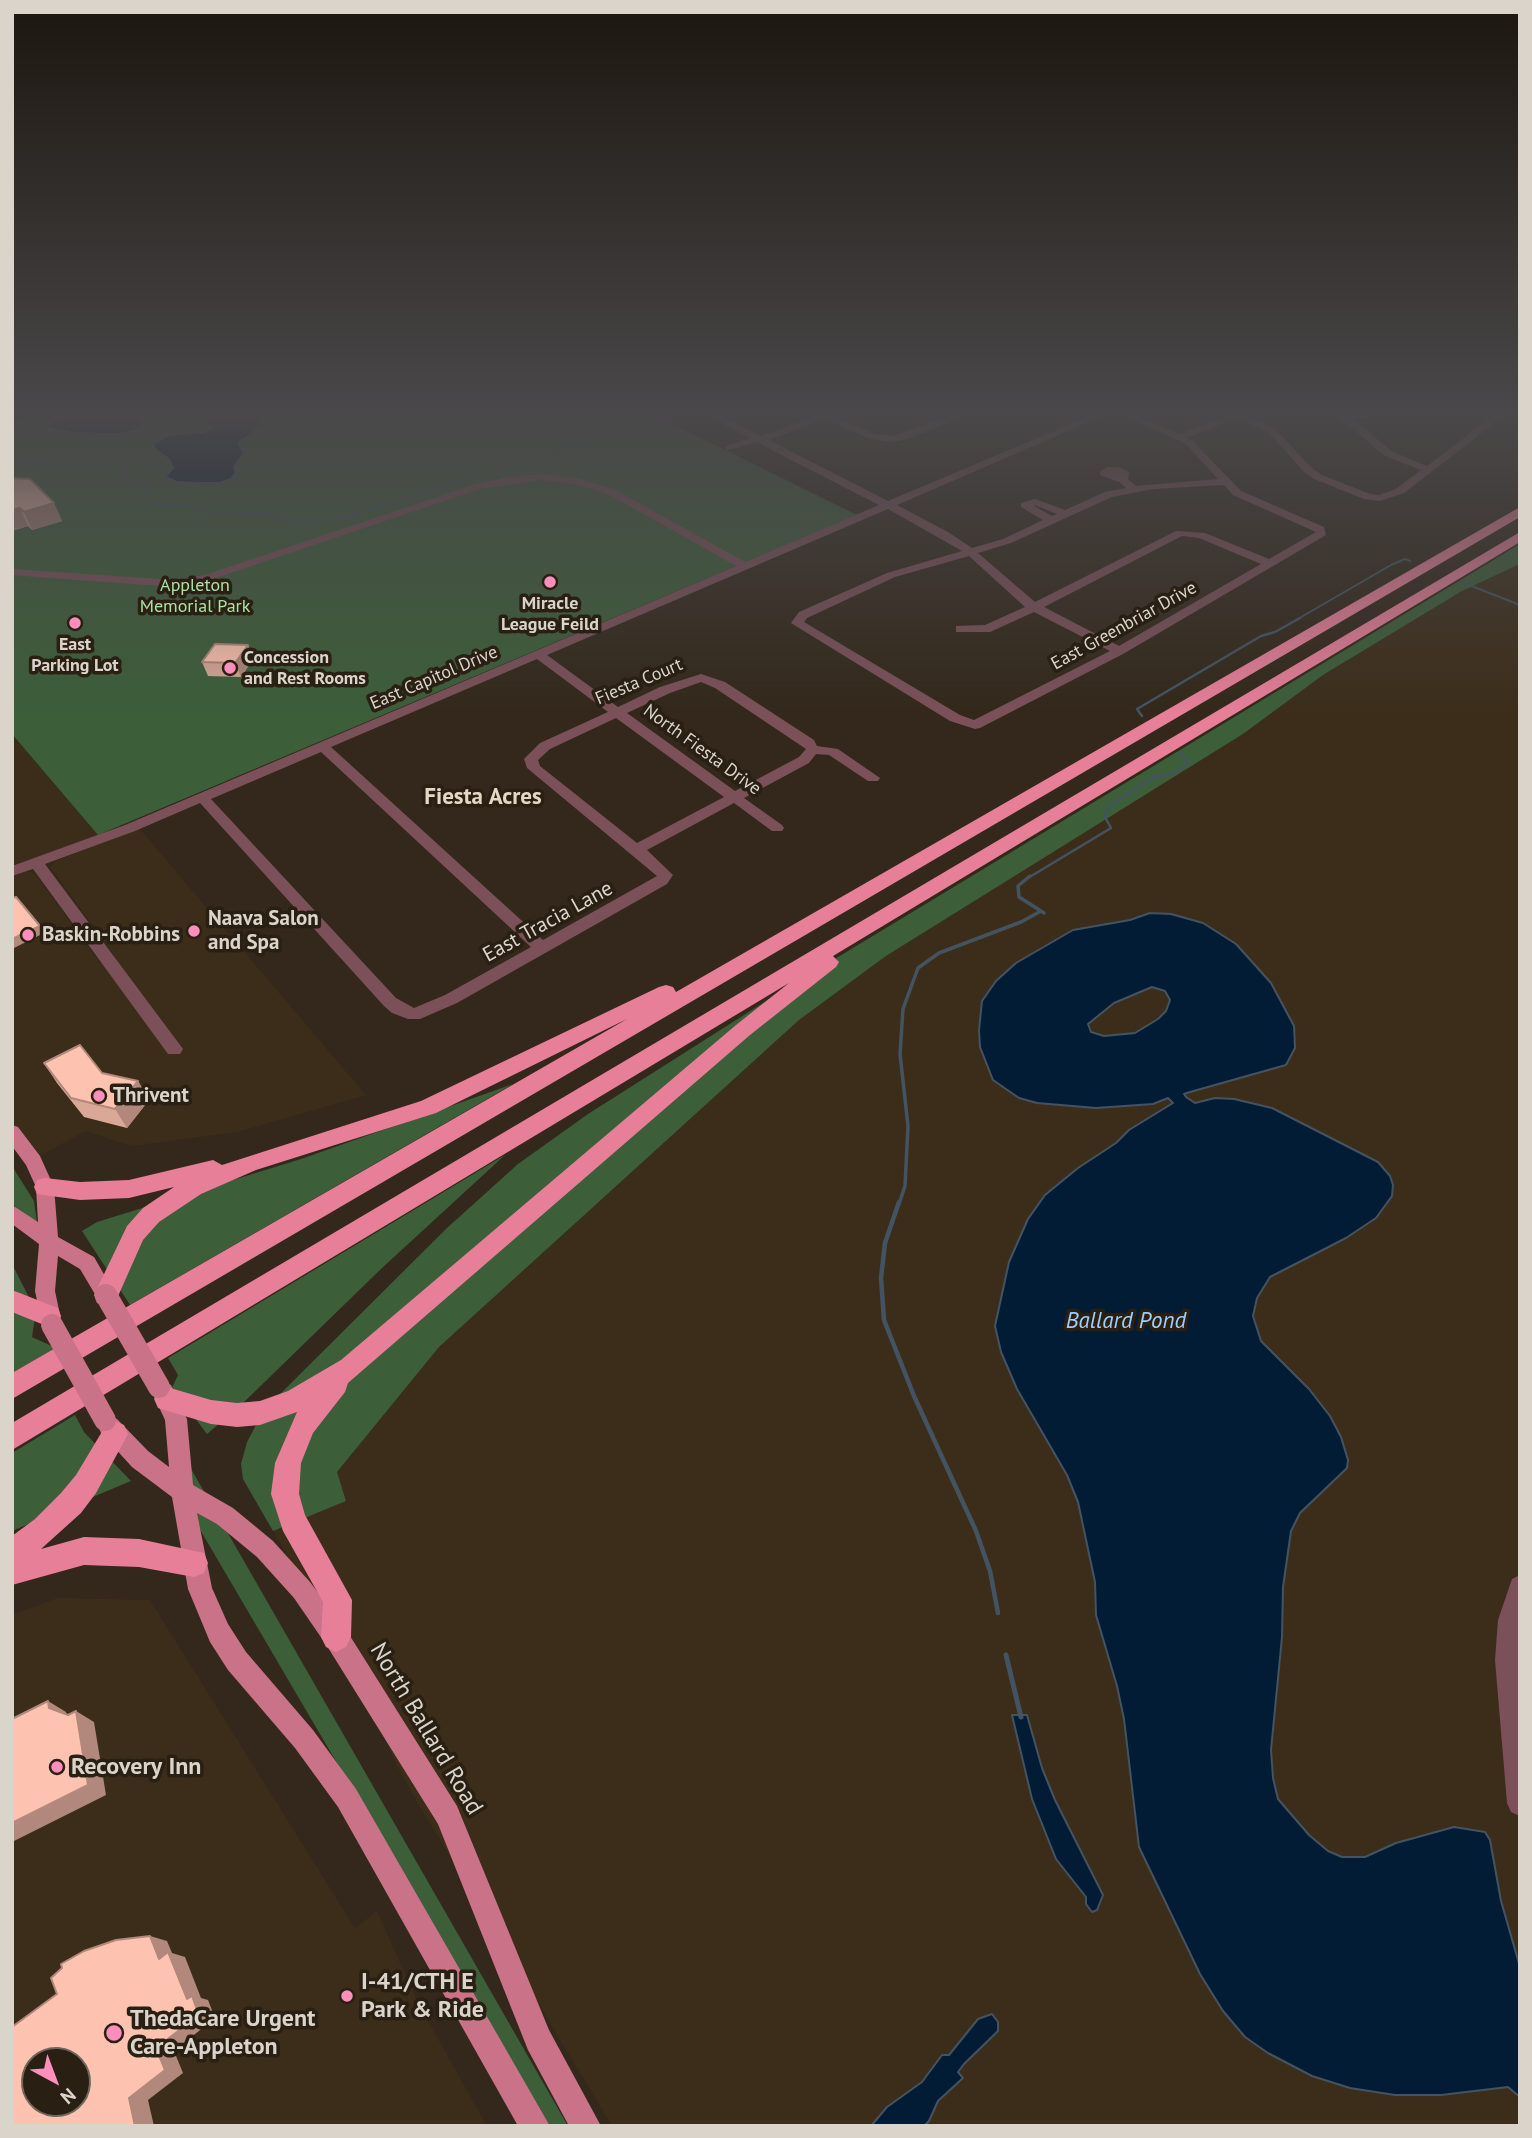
<!DOCTYPE html>
<html>
<head>
<meta charset="utf-8">
<style>
	body { margin:0 }
	#map { position:relative; width:1532px; height:2138px; overflow:hidden; background:#33281b; font-family:"PT Sans",sans-serif }
	canvas { display:block }
	.frame { position:absolute; inset:0; border:14px solid #dbd4cb; pointer-events:none }
	.north { position:absolute; left:21px; top:2047px; width:70px; height:70px; box-sizing:border-box; background:#291f12; border:2px solid #70675c; border-radius:50%; rotate:139deg; font-size:19px; font-weight:700; line-height:28px; text-align:center; color:#dbd4cb }
	.north::after { content:''; display:block; margin:auto; width:24px; height:32px; background:#fe8ebc; clip-path:polygon(50% 0,100% 100%,50% 72%,0 100%) }
</style>
</head>
<body>
<div id="map">
<canvas width="1532" height="2138"></canvas>
<div class="frame"></div>
<div class="north">N</div>
</div>
<script>
const ctx = document.querySelector('canvas').getContext('2d');
ctx.lineJoin = 'round';
function fill(path, color) { ctx.fillStyle = color; ctx.fill(path, 'evenodd'); }
const shape = rows => new Path2D(rows.map(r => 'M' + r).join(''));
function strokePath(path, color, width, dash) { ctx.strokeStyle = color; ctx.lineWidth = width; ctx.lineCap = dash ? 'butt' : 'round'; ctx.setLineDash(dash || []); ctx.stroke(path); }
function label(font, color, halo, rows, align = 'center') {
  ctx.font = font + ' "PT Sans",sans-serif'; ctx.lineWidth = 7; ctx.setLineDash([]); ctx.textBaseline = 'middle'; ctx.strokeStyle = halo; ctx.fillStyle = color; for (const [text, x, y, turn = 0] of rows) {
    ctx.save(); ctx.translate(x, y); ctx.rotate((+turn || 0) * Math.PI / 180); ctx.textAlign = isNaN(turn) ? turn : align; if (halo) ctx.strokeText(text, 0, 0); ctx.fillText(text, 0, 0); ctx.restore();
  }
}
const built = shape([
	[1520,564,1520,2126,612,2126,416,1800,396,1764,359,1680,273,1531,346,1501,337,1472,439,1347,799,1020,886,956,1243,734,1323,675,1462,591],
	[12,734,98,835,12,866],
	[139,828,366,1095,238,1132,131,1146,86,1131,33,1159,12,1133,12,876,27,871,35,874,100,963,115,956,50,867,56,861],
	[57,1598,150,1600,355,1928,377,1911,418,2003,487,2126,12,2126,12,1615],
	[35,2061,77,2061,77,2103,35,2103]
]);
const green = shape([
	[37,415,654,415,857,515,98,835,12,734,12,422],
	[1520,544,1520,564,1462,591,1323,675,1243,734,886,956,799,1020,439,1347,337,1472,346,1501,273,1531,243,1479,241,1464,247,1442,264,1410,447,1228,518,1164,588,1114,777,994],
	[513,1084,130,1305,82,1231,97,1222,301,1159],
	[505,1155,382,1268,241,1405,207,1434,172,1388,178,1375,168,1358],
	[12,1166,34,1201,37,1223,30,1235,12,1201],
	[12,1264,36,1311,32,1337,56,1348,12,1373],
	[75,1415,84,1432,131,1481,12,1531,12,1453],
	[190,1467,568,2126,550,2126,192,1516]
]);
const water = shape([
	[59,415,139,415,146,424,134,431,116,434,71,433,48,428,48,424,59,415],
	[196,415,267,415,255,431,238,443,244,453,234,467,236,473,231,479,220,483,201,483,177,482,165,477,173,468,169,459,156,450,153,444,169,435,203,432,212,428,196,415],
	[1150,913,1171,914,1203,923,1236,944,1271,983,1294,1026,1295,1048,1286,1065,1190,1092,1184,1094,1186,1097,1195,1103,1215,1098,1234,1099,1272,1108,1378,1162,1390,1176,1393,1185,1392,1196,1376,1218,1346,1238,1270,1277,1257,1298,1253,1316,1261,1341,1309,1389,1330,1416,1341,1437,1348,1460,1347,1468,1300,1513,1291,1531,1283,1587,1282,1637,1271,1750,1273,1778,1278,1799,1309,1835,1328,1851,1342,1857,1365,1857,1396,1843,1454,1827,1485,1832,1490,1840,1501,1901,1520,1967,1520,2097,1508,2087,1441,2095,1395,2095,1350,2088,1312,2076,1268,2053,1245,2037,1223,2011,1200,1974,1139,1847,1124,1719,1117,1686,1096,1615,1095,1582,1078,1502,1067,1475,1017,1389,1001,1352,995,1326,1009,1262,1028,1219,1045,1195,1078,1168,1116,1143,1129,1130,1173,1103,1168,1098,1153,1104,1096,1108,1037,1103,1019,1098,993,1080,980,1047,979,1030,982,1001,996,981,1016,963,1073,930,1130,920,1150,913],
	[1152,987,1165,991,1170,1000,1166,1011,1158,1019,1135,1033,1104,1036,1091,1032,1088,1024,1114,1003,1152,987],
	[1027,1715,1042,1768,1055,1800,1103,1895,1097,1910,1092,1912,1086,1904,1086,1897,1056,1859,1032,1799,1012,1715,1027,1715],
	[992,2014,998,2022,998,2031,964,2064,958,2072,963,2078,938,2101,929,2121,924,2126,871,2126,887,2107,922,2082,942,2055,949,2055,978,2019,992,2014]
]);
const streamFar4 = shape([
	[12,463,75,455,114,455,126,462,123,476,144,486,149,501,156,505,188,506,220,514,268,513,291,521,305,522,347,517,399,499,473,479],
	[489,473,595,440,638,415],
	[1464,583,1520,605],
	[1296,620,1391,565,1405,559,1410,561]
]);
const streamFar3 = shape([
	[1142,716,1137,709,1261,636,1275,632,1300,618],
	[1028,878,1111,828,1105,817,1108,807,1154,777,1173,774,1185,766,1189,760,1180,753]
]);
const streamFar2 = shape([
	[1030,876,1018,886,1019,897,1044,913],
	[899,1204,905,1186,908,1126,900,1054,903,1009,918,968,939,953,1021,922,1041,911]
]);
const streamFar1 = shape([
	[899,1202,885,1243,881,1278,884,1320,914,1396,976,1531,990,1571,998,1613]
]);
const stream = shape([
	[1006,1655,1021,1717]
]);
const minor = shape([
	[707,415,719,415,761,436,818,415,831,415,875,434,892,436,953,415,966,415,908,439,892,442,870,439,824,419,769,440,888,501,1092,415,1105,415,897,505,948,532,972,548,1003,539,1043,520,1021,507,1021,503,1035,499,1065,510,1105,492,1126,488,1119,482,1100,475,1100,471,1108,467,1119,467,1129,472,1128,479,1136,486,1218,479,1186,444,1121,415,1134,415,1179,434,1228,415,1246,415,1275,429,1312,468,1322,475,1370,494,1379,495,1396,489,1421,470,1385,456,1337,415,1380,415,1354,420,1393,452,1427,466,1494,415,1505,415,1404,493,1380,501,1364,499,1314,479,1304,472,1269,433,1237,418,1187,438,1192,440,1241,491,1324,527,1326,535,1123,654,980,728,975,729,950,721,791,623,799,612,887,573,962,551,888,509,547,655,618,707,660,687,701,674,725,682,814,740,817,746,838,749,880,778,878,781,868,781,829,755,816,754,809,763,744,798,782,825,784,828,782,831,772,831,734,803,647,850,673,875,667,884,457,1003,420,1019,408,1019,392,1013,384,1006,200,803,135,831,45,864,183,1049,180,1054,168,1054,33,869,12,876,12,866,125,825,736,566,608,494,575,484,542,480,480,489,207,581,174,586,145,585,12,575,12,569,174,580,205,575,473,485,509,477,542,474,576,478,616,490,745,562,879,505,756,442,725,451,725,447,749,438,707,415],
	[1224,485,1233,495,1316,532,1269,559,1205,533,1176,531,1035,602,978,553,1011,543,1112,497,1153,489,1224,485],
	[1034,506,1035,505,1057,514,1052,516,1034,506],
	[1182,536,1199,538,1261,564,1119,646,1044,607,1182,536],
	[969,556,1025,607,985,625,956,626,956,632,990,632,1034,612,1110,651,974,720,960,715,804,622,807,618,895,577,969,556],
	[537,659,608,712,540,743,524,759,527,768,657,876,543,940,331,747,537,659],
	[701,682,715,688,806,749,799,757,735,791,627,713,670,693,701,682],
	[616,718,724,797,637,843,540,766,538,760,550,749,616,718],
	[321,752,531,947,445,995,414,1008,396,998,211,799,321,752],
	[1520,1575,1519,1660,1520,1816,1511,1812,1507,1803,1495,1660,1498,1620,1512,1579,1520,1575]
]);
const major = shape([
	[12,1125,18,1127,40,1156,54,1187,58,1237,94,1257,116,1295,113,1301,106,1304,99,1301,80,1269,58,1256,55,1291,62,1324,59,1330,52,1333,45,1330,42,1324,35,1291,39,1244,12,1224,12,1205,38,1222,36,1187,26,1165,12,1146,12,1125],
	[163,1382,171,1385,187,1419,193,1485,233,1508,273,1541,310,1582,345,1628,457,1806,549,2030,601,2126,569,2126,528,2050,438,1824,327,1646,294,1598,257,1557,217,1524,197,1513,212,1588,228,1624,246,1652,313,1730,356,1789,550,2126,518,2126,338,1807,295,1748,228,1670,210,1642,188,1589,172,1497,132,1467,101,1433,98,1426,101,1419,109,1416,117,1419,148,1451,169,1467,165,1420,152,1392,155,1385,163,1382]
]);
const highway = shape([
	[1520,507,1520,517,12,1399,12,1373,627,1019,436,1113,256,1170,201,1194,159,1222,143,1240,115,1303,106,1306,97,1303,94,1295,127,1226,143,1208,174,1187,129,1198,80,1200,37,1194,34,1187,37,1180,45,1178,80,1182,129,1180,213,1160,222,1165,421,1101,659,987,666,985,673,987,676,992,1520,507],
	[1520,532,1520,542,833,956,839,962,836,967,750,1035,348,1383,345,1392,313,1433,301,1463,299,1494,305,1515,352,1600,351,1637,346,1647,336,1652,326,1647,321,1637,323,1602,283,1531,271,1494,275,1463,297,1412,260,1425,237,1427,211,1424,158,1408,154,1399,158,1390,167,1387,211,1400,237,1403,260,1401,288,1391,341,1360,736,1025,789,983,12,1450,12,1423,1520,532],
	[12,1290,58,1308,61,1316,58,1324,49,1327,12,1312,12,1290],
	[115,1421,124,1425,128,1434,96,1493,81,1513,41,1549,84,1537,139,1539,204,1553,208,1563,204,1573,194,1577,139,1567,84,1565,12,1585,12,1536,35,1519,61,1493,76,1475,106,1425,115,1421]
]);
const majorBridge = shape([
	[106,1295,159,1387],
	[52,1325,105,1420]
]);
const wall = shape([
	[12,478,54,503,62,521,32,530,28,526,12,531],
	[248,645,253,659,241,677,208,676,202,662],
	[44,1063,102,1073,138,1081,149,1100,127,1128,84,1117,57,1083]
]);
const shadedWall = shape([
	[54,503,62,521,32,530,24,512],
	[20,508,28,526,12,531,12,510],
	[248,645,253,659,241,677,235,663],
	[40,926,44,933,12,949,12,939],
	[138,1081,149,1100,127,1128,115,1109],
	[48,1701,66,1712,67,1719,49,1708],
	[76,1711,94,1722,106,1795,12,1842,12,1823],
	[150,1936,167,1941,172,1953,185,1957,201,1998,208,2000,215,2018,174,2051,183,2073,148,2100,154,2126,135,2126,129,2098,156,2048,187,1999,159,1959]
]);
const building = shape([
	[12,478,30,479,54,503,24,512,20,508,12,510,12,478],
	[215,644,248,645,235,663,202,662,215,644],
	[16,897,40,926,12,939,12,898,16,897],
	[80,1045,102,1073,138,1081,115,1109,71,1098,44,1063,80,1045],
	[48,1701,49,1708,68,1715,76,1711,88,1785,12,1823,12,1719,48,1701],
	[150,1936,159,1959,168,1952,187,1999,192,1996,199,2015,156,2048,165,2070,129,2098,135,2126,12,2126,12,2027,57,1994,51,1978,62,1968,61,1964,84,1951,116,1940,150,1936],
	[35,2061,77,2061,77,2103,35,2103,35,2061]
]);
const markers = [
	[550,582,7,"#fe8ebc"],
	[75,623,7,"#fe8ebc"],
	[230,668,7,"#fe8ebc"],
	[194,931,7,"#fe8ebc"],
	[28,935,7,"#fe8ebc"],
	[99,1096,7,"#fe8ebc"],
	[57,1767,7,"#fe8ebc"],
	[347,1996,7,"#fe8ebc"],
	[114,2033,9,"#fe8ebc"]
];
const farParknames = [
	["Appleton",195,586],
	["Memorial Park",195,607]
];
const farPoinames = [
	["Miracle",550,604],
	["League Feild",550,625],
	["East",75,645],
	["Parking Lot",75,666],
	["Concession",244,658,"left"],
	["and Rest Rooms",244,679,"left"]
];
const farStreetnames = [
	["East Greenbriar Drive",1124,626,-29],
	["East Capitol Drive",434,678,-23],
	["Fiesta Court",639,682,-23],
	["North Fiesta Drive",702,750,36]
];
const poiNames = [
	["Naava Salon",208,919],
	["and Spa",208,943],
	["Baskin-Robbins",42,935],
	["Thrivent",113,1096]
];
const streetNames = [
	["East Tracia Lane",548,922,-29]
];
const neighbourhoodNames = [
	["Fiesta Acres",483,797]
];
const waterNames = [
	["Ballard Pond",1126,1321]
];
const nearStreetnames = [
	["North Ballard Road",426,1729,59]
];
const nearPoinames = [
	["Recovery Inn",71,1767],
	["I-41/CTH E",361,1982],
	["Park & Ride",361,2010],
	["ThedaCare Urgent",130,2019],
	["Care-Appleton",130,2047]
];
fill(built, '#3c2d1a');
fill(green, '#3c5e39');
fill(water, '#031c35');
strokePath(water, '#445362', 2);
strokePath(streamFar4, '#445362', 2);
strokePath(streamFar3, '#445362', 2.5);
strokePath(streamFar2, '#445362', 3.5);
strokePath(streamFar1, '#445362', 4.5);
strokePath(stream, '#445362', 5);
fill(minor, '#7b5059');
fill(major, '#ca7287');
fill(highway, '#e87f99');
strokePath(majorBridge, '#ca7287', 22);
fill(wall, '#daa897');
fill(shadedWall, '#b1887b');
fill(building, '#fdc3b0');
strokePath(building, '#b1887b', 2);
const sky = ctx.createLinearGradient(0, 0, 0, 714);
sky.addColorStop(0, '#1c160f');
sky.addColorStop(0.58, '#4a484a');
sky.addColorStop(1, '#4a484a00');
ctx.fillStyle = sky;
ctx.fillRect(0, 0, 1532, 714);
for (const [x, y, r, color] of markers) { const dot = new Path2D(); dot.arc(x, y, r, 0, 2 * Math.PI); ctx.fillStyle = color; ctx.fill(dot); strokePath(dot, '#291f12', 2.5); }
label('18px', '#aae2a4', '#291f12', farParknames);
label('bold 18px', '#dbd4cb', '#291f12', farPoinames);
label('18px', '#dbd4cb', '#291f12', farStreetnames);
label('bold 21px', '#dbd4cb', '#291f12', poiNames, 'left');
label('21px', '#dbd4cb', '#291f12', streetNames);
label('bold 23px', '#e5d7c5', '#291f12', neighbourhoodNames);
label('italic 23px', '#a0cdfc', '#291f12', waterNames);
label('24px', '#dbd4cb', '#291f12', nearStreetnames);
label('bold 24px', '#dbd4cb', '#291f12', nearPoinames, 'left');
</script>
</body>
</html>
